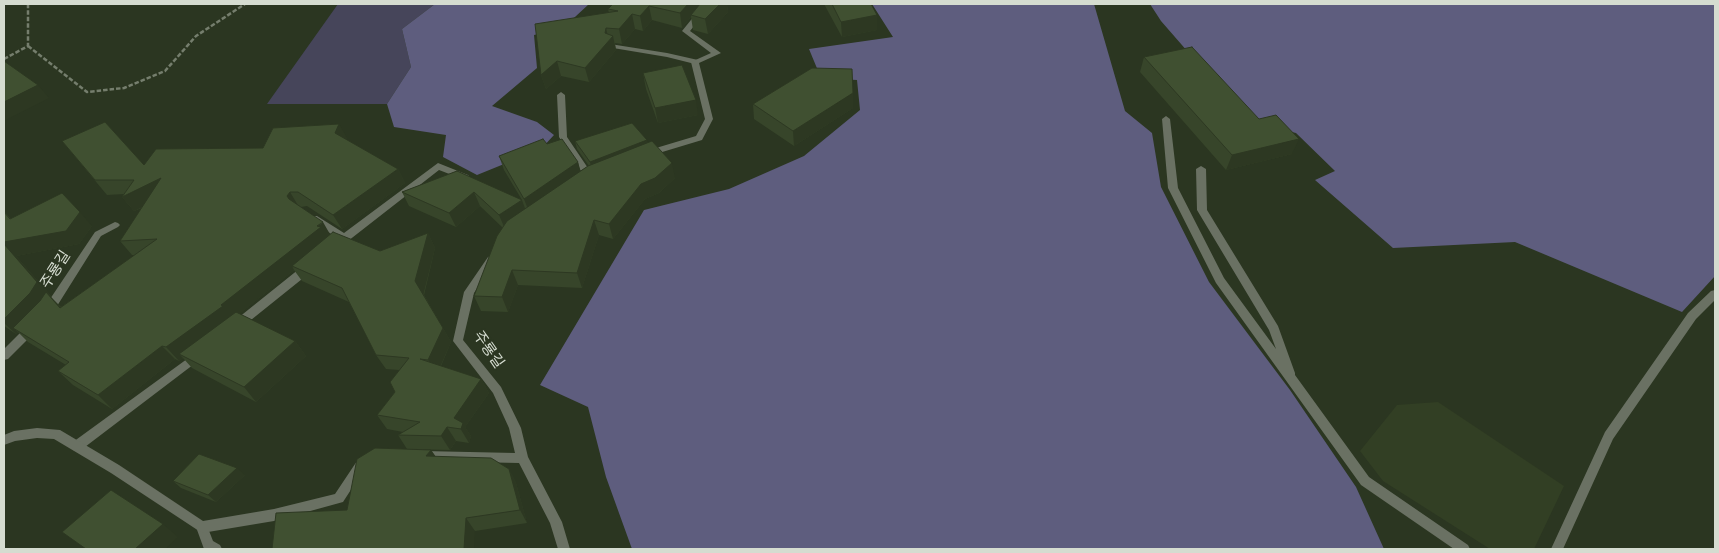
<!DOCTYPE html>
<html>
<head>
<meta charset="utf-8">
<style>
	body { margin:0 }
	#map { position:relative; width:1719px; height:553px; overflow:hidden; background:#2b3621; font-family:"Varela Round",sans-serif }
	canvas { display:block }
	.frame { position:absolute; inset:0; border:5px solid #d5dcd0; pointer-events:none }
</style>
</head>
<body>
<div id="map">
<canvas width="1719" height="553"></canvas>
<div class="frame"></div>
</div>
<script>
const ctx = document.querySelector('canvas').getContext('2d');
ctx.lineJoin = 'round';
function fill(path, color) { ctx.fillStyle = color; ctx.fill(path, 'evenodd'); }
const shape = rows => new Path2D(rows.map(r => 'M' + r).join(''));
function strokePath(path, color, width, dash) { ctx.strokeStyle = color; ctx.lineWidth = width; ctx.lineCap = dash ? 'butt' : 'round'; ctx.setLineDash(dash || []); ctx.stroke(path); }
function label(font, color, halo, rows, align = 'center') {
  ctx.font = font + ' "Varela Round","Noto Sans KR",sans-serif'; ctx.lineWidth = 4; ctx.setLineDash([]); ctx.textBaseline = 'middle'; ctx.strokeStyle = halo; ctx.fillStyle = color; for (const [text, x, y, turn = 0] of rows) {
    ctx.save(); ctx.translate(x, y); ctx.rotate((+turn || 0) * Math.PI / 180); ctx.textAlign = isNaN(turn) ? turn : align; if (halo) ctx.strokeText(text, 0, 0); ctx.fillText(text, 0, 0); ctx.restore();
  }
}
const built = shape([
	[1438,402,1564,486,1534,549,1490,549,1383,481,1360,451,1397,405]
]);
const green = shape([
	[338,4,435,4,402,29,411,67,387,104,267,104]
]);
const forest = shape([
	[435,4,589,4,562,29,534,35,537,68,492,106,537,122,554,135,541,149,477,175,443,157,446,135,394,127,387,104,411,67,402,29],
	[872,4,1094,4,1125,111,1152,133,1161,187,1209,282,1290,390,1356,487,1384,549,632,549,606,477,588,407,540,385,644,210,729,189,804,156,860,110,857,80,821,78,809,49,893,37],
	[1150,4,1715,4,1715,276,1682,312,1515,242,1393,248,1315,180,1335,171,1296,133,1249,122,1161,21]
]);
const path = shape([
	[28,46,87,92,124,88,165,71,196,36,245,4],
	[4,59,28,46,28,4]
]);
const service = shape([
	[610,44,667,53,698,60,699,62,695,64,667,57,613,48,609,46,610,44],
	[561,92,565,95,567,137,594,177,592,179,586,179,559,137,557,95,561,92],
	[1166,116,1170,119,1178,188,1224,278,1276,349,1269,330,1197,210,1196,169,1201,166,1206,169,1207,210,1278,326,1295,373,1295,375,1369,477,1468,545,1470,549,1454,549,1361,485,1216,283,1168,188,1162,119,1166,116],
	[438,163,468,175,470,177,465,180,439,170,339,248,336,249,331,245,338,239,309,218,311,216,317,216,344,233,438,163],
	[115,222,118,223,120,225,118,227,101,236,52,314,44,314,43,311,44,308,95,232,115,222],
	[308,264,312,265,313,268,312,271,241,328,233,328,232,325,233,322,304,265,308,264],
	[31,325,35,326,36,329,35,332,8,359,4,360,4,349,27,326,31,325],
	[198,351,202,352,203,355,202,358,81,450,77,451,73,450,71,446,73,442,198,351],
	[202,521,206,523,213,541,220,545,222,549,204,549,196,527,198,523,202,521]
]);
const minor = shape([
	[704,4,712,4,690,31,721,53,699,63,713,119,702,140,649,156,646,155,645,153,646,151,696,136,705,119,691,62,711,53,682,31,704,4],
	[491,256,496,260,474,293,463,340,501,387,521,428,528,457,562,522,570,549,558,549,550,523,519,463,423,461,419,460,417,456,419,452,423,451,515,453,509,428,493,393,453,341,464,292,488,257,491,256],
	[1715,290,1715,300,1696,319,1613,439,1563,549,1551,549,1605,432,1688,313,1711,291,1715,290],
	[37,428,60,430,119,465,203,521,274,509,335,494,357,461,361,460,365,461,367,465,343,502,274,521,202,533,111,473,54,439,37,438,15,441,4,445,4,435,14,431,37,428]
]);
const wall = shape([
	[613,4,727,4,728,12,708,34,693,30,691,17,682,28,652,20,643,31,635,29,622,44,615,43,616,50,589,82,561,76,546,89,541,75,609,13,608,9],
	[824,4,871,4,877,15,877,30,842,37],
	[1144,57,1292,154,1226,170,1140,72],
	[643,73,698,115,658,123,646,89],
	[753,104,853,108,794,146,754,119],
	[347,138,346,140,398,169,405,183,342,229,307,206,301,207,330,234,380,251,428,233,435,248,424,295,451,342,441,366,481,379,489,393,465,427,471,436,469,443,456,441,450,450,407,449,398,435,403,432,387,429,377,415,395,392,399,370,386,369,376,355,349,302,302,281,294,270,239,314,295,341,306,356,256,402,192,368,183,358,179,361,175,359,112,409,73,385,58,371,66,365,28,342,18,332,16,334,4,326,4,211,10,218,92,226,79,244,16,256,51,296,50,296,61,307,135,255,132,255,120,241,142,208,134,211,122,197,124,194,107,195,62,141,144,165,263,148],
	[575,141,648,143,675,178,659,193,645,199,613,239,599,235,582,288,518,285,508,312,481,311,474,296,503,228,480,206,456,227,409,206,402,192,457,171,522,200,504,170,499,156,547,144,578,162,580,171,589,166,577,149],
	[431,450,436,457,509,469,516,483,527,523,475,531,347,510],
	[245,475,216,502,181,488,173,481]
]);
const shadedWall = shape([
	[688,4,700,4,691,15,691,17,682,28,680,13],
	[720,4,727,4,728,12,708,34,705,19],
	[649,6,652,20,643,31,640,16],
	[632,14,635,29,622,44,619,29],
	[877,15,877,30,842,37,841,22],
	[606,28,609,41,613,36,616,50,589,82,585,68,605,33],
	[557,61,561,76,546,89,541,75],
	[38,85,49,98,4,121,4,102],
	[853,93,853,108,794,146,793,131],
	[696,100,698,115,658,123,655,108],
	[339,124,347,138,343,148,335,133],
	[1299,139,1292,154,1226,170,1232,155],
	[647,140,649,148,592,171,590,162],
	[578,162,582,176,529,212,524,199],
	[672,163,675,178,659,193,645,199,613,239,609,224,641,184],
	[398,169,405,183,342,229,333,215],
	[161,178,172,193,134,211,122,197],
	[290,192,299,207,296,210,287,196],
	[474,192,480,206,456,227,449,213],
	[522,200,527,214,505,229,499,215],
	[80,212,92,226,79,244,16,256,51,296,50,296,74,322,13,328,18,332,16,334,4,323,4,242],
	[594,220,599,235,582,288,577,273],
	[323,222,331,236,292,266,294,270,233,319,179,354,183,358,179,361,166,347,221,305],
	[428,233,435,248,423,296,415,281],
	[512,270,518,285,508,312,502,297],
	[443,328,451,342,437,374,428,360],
	[295,341,306,356,256,402,244,387],
	[162,346,175,359,112,409,98,395],
	[481,379,489,393,465,427,471,436,469,443,454,418],
	[447,427,456,441,450,450,441,436],
	[431,450,440,463,426,456],
	[237,468,245,475,216,502,208,495],
	[509,469,516,483,527,523,520,510],
	[466,518,475,531,474,549,464,549],
	[163,524,178,537,165,549,135,549]
]);
const building = shape([
	[613,4,688,4,680,13,649,6,640,16,632,14,619,29,606,28,605,33,613,36,585,68,557,61,541,75,535,24,618,11,608,9,613,4],
	[700,4,720,4,705,19,691,15,700,4],
	[832,4,871,4,877,15,841,22,832,4],
	[1192,47,1259,119,1276,115,1299,139,1232,155,1144,57,1192,47],
	[4,61,38,85,4,102,4,61],
	[682,65,696,100,655,108,643,73,682,65],
	[812,68,852,69,853,93,793,131,753,104,812,68],
	[105,122,144,165,156,149,263,148,273,128,339,124,335,133,398,169,333,215,298,192,290,192,287,196,289,199,323,222,317,226,321,227,221,305,223,306,166,347,162,346,98,395,58,371,69,362,13,328,40,301,46,292,60,308,157,239,120,241,161,178,122,197,134,180,95,180,62,141,105,122],
	[632,123,647,140,590,162,575,141,632,123],
	[543,139,547,144,562,139,578,162,524,199,499,156,543,139],
	[652,141,672,163,655,178,641,184,609,224,594,220,577,273,512,270,502,297,474,296,497,236,507,221,588,166,652,141],
	[457,171,522,200,499,215,474,192,449,213,402,192,457,171],
	[62,193,80,212,66,231,4,242,4,212,10,219,62,193],
	[333,232,380,251,428,233,415,281,443,328,428,360,420,359,481,379,454,418,463,423,461,429,447,427,441,436,398,435,420,422,377,415,395,392,390,382,409,358,376,355,342,288,292,266,333,232],
	[4,244,37,282,30,293,4,319,4,244],
	[236,312,295,341,244,387,179,354,236,312],
	[375,448,431,450,426,456,491,458,509,469,520,510,466,518,464,549,272,549,276,513,347,510,357,459,375,448],
	[199,454,237,468,208,495,173,481,199,454],
	[111,490,163,524,135,549,86,549,62,532,111,490]
]);
const streetNames = [
	["주룡길",56,270,-57],
	["주룡길",488,350,55]
];
fill(built, '#323f24');
fill(green, '#46455a');
fill(forest, '#5e5d7e');
strokePath(path, '#757e6d', 2.5, [4.5, 2]);
fill(service, '#6a7163');
fill(minor, '#6a7163');
fill(wall, '#37452a');
fill(shadedWall, '#2d3822');
fill(building, '#405031');
strokePath(building, '#2d3822', 1);
label('15px', '#d5dcd0', '#2b3621', streetNames);
</script>
</body>
</html>
